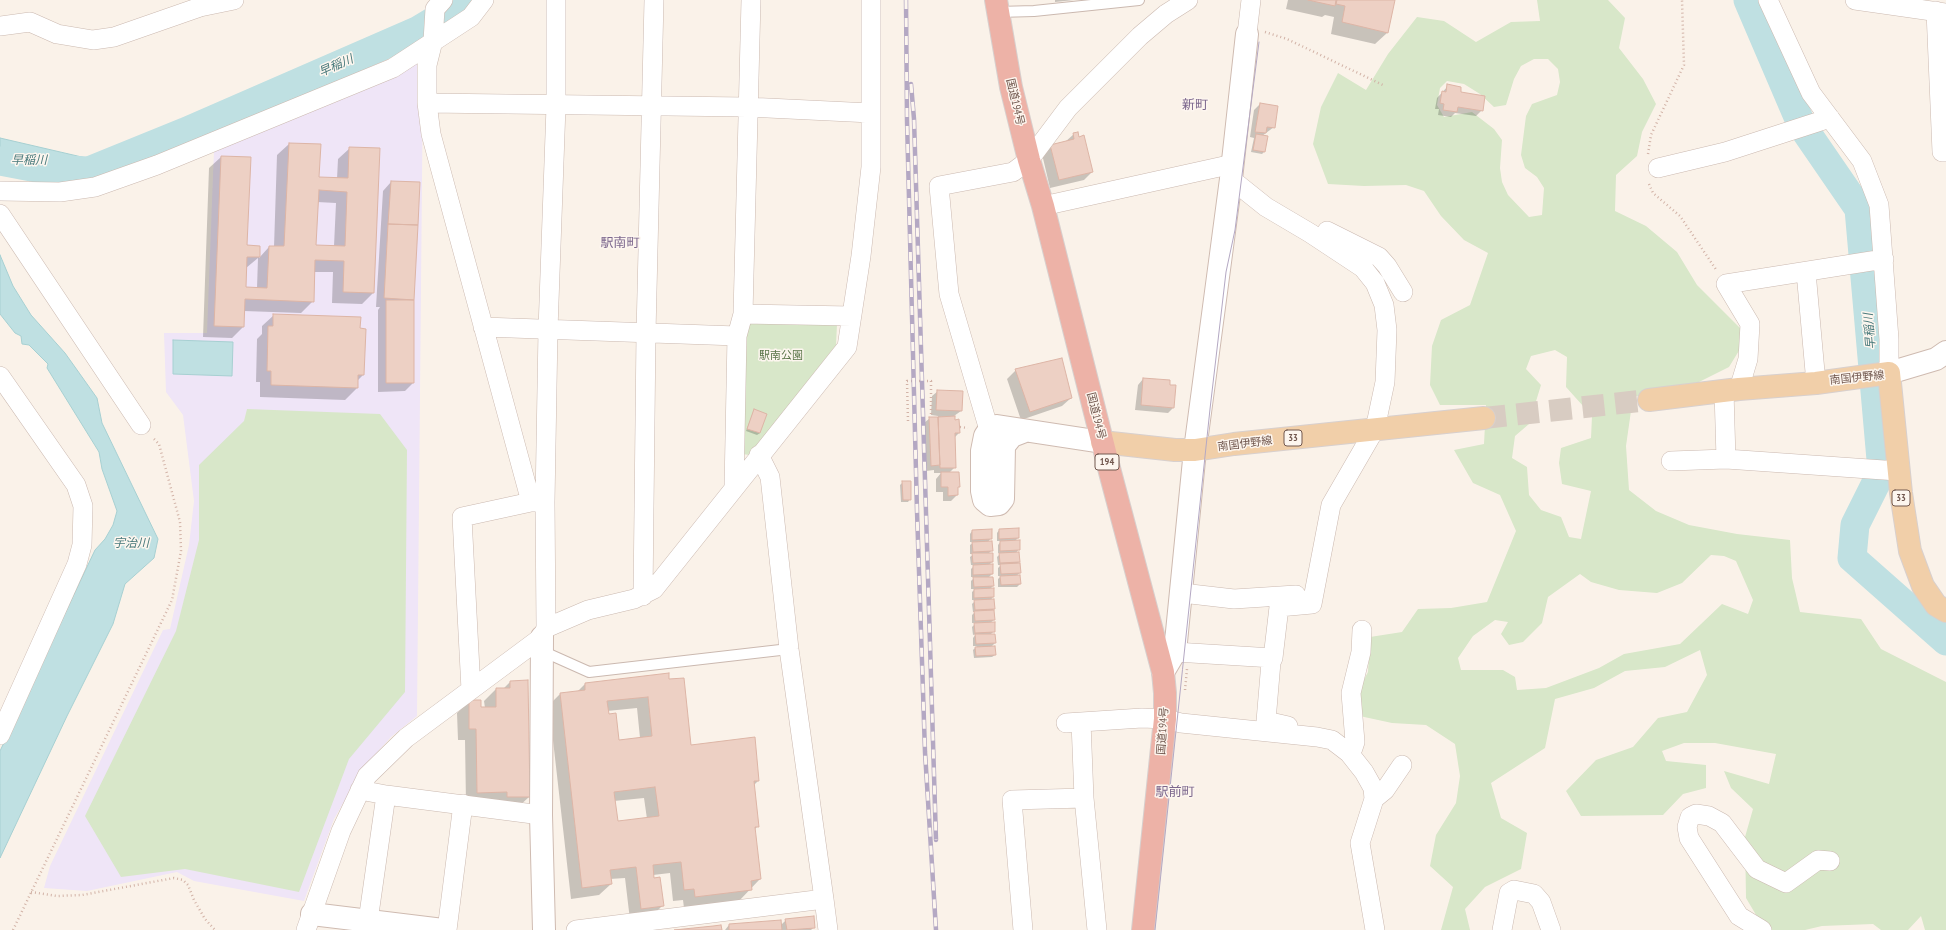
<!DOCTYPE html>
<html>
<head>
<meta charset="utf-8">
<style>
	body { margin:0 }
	canvas { display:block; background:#faf2e9 }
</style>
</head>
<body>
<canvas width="1946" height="930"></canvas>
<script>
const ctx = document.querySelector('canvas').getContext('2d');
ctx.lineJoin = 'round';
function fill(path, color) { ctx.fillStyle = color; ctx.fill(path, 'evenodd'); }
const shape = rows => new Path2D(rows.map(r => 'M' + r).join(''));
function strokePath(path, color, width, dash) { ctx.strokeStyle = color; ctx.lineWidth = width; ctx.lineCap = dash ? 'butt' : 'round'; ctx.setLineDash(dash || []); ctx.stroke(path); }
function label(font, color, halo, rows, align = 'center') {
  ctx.font = font + ' "PT Sans Narrow","Noto Sans JP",sans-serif'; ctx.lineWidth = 3; ctx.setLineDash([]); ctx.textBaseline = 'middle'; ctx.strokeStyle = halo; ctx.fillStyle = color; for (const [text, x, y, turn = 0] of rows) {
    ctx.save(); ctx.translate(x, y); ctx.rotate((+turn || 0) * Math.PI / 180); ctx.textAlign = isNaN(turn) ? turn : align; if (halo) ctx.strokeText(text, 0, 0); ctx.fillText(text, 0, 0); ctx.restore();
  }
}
const education = shape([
	[417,63,423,73,417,716,391,737,364,767,334,819,304,901,194,881,177,872,87,891,44,888,50,866,163,630,170,629,189,545,194,501,183,415,166,392,164,333,207,333,214,150]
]);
const green = shape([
	[1537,0,1608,0,1625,18,1619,48,1643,79,1656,104,1642,132,1637,156,1616,175,1615,211,1646,226,1677,252,1697,285,1748,336,1729,367,1699,382,1633,397,1626,446,1629,490,1656,511,1689,525,1737,534,1790,540,1792,578,1800,612,1861,619,1881,649,1946,682,1946,930,1925,930,1921,916,1908,930,1881,930,1873,924,1822,926,1805,930,1765,930,1746,898,1745,837,1753,809,1731,788,1724,771,1769,784,1776,754,1715,743,1684,743,1662,751,1666,761,1706,765,1706,788,1683,794,1663,815,1581,816,1566,791,1596,760,1633,747,1658,718,1687,712,1707,675,1700,650,1665,667,1625,671,1594,688,1555,699,1545,748,1491,783,1501,818,1527,833,1521,869,1485,887,1465,909,1470,930,1441,930,1453,887,1430,866,1436,835,1456,803,1460,776,1455,744,1426,725,1392,723,1355,715,1356,695,1368,672,1370,637,1402,632,1418,609,1451,608,1487,602,1516,531,1500,495,1473,483,1454,450,1484,444,1486,405,1440,405,1430,385,1432,346,1441,320,1470,305,1488,253,1464,240,1441,216,1424,191,1406,185,1364,186,1328,184,1313,144,1321,107,1338,73,1366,90,1388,54,1417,17,1444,21,1476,42,1511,22,1540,21],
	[1534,59,1548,59,1558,69,1560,82,1557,95,1532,104,1526,116,1521,155,1525,168,1537,177,1544,188,1542,215,1529,217,1508,195,1502,182,1500,168,1502,140,1494,129,1472,112,1444,117,1437,105,1440,88,1447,81,1464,84,1480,94,1494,107,1506,105,1514,79,1521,66],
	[1555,350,1567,357,1566,387,1592,416,1591,438,1561,448,1559,463,1562,484,1591,491,1581,539,1569,537,1561,517,1541,510,1529,495,1527,467,1512,458,1515,436,1529,424,1541,385,1526,369,1531,356],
	[1711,555,1724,556,1736,561,1753,600,1748,614,1722,604,1680,644,1624,654,1599,668,1546,688,1517,690,1515,677,1503,670,1461,670,1458,658,1473,636,1495,620,1508,622,1501,634,1509,645,1523,642,1542,623,1548,597,1580,574,1591,582,1619,590,1657,593,1682,583],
	[754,320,837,324,836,345,750,455,741,454,746,325],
	[247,409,380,414,407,450,405,692,349,759,299,892,185,869,121,877,85,816,176,631,199,540,199,465,244,421]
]);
const water = shape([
	[0,138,99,161,78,182,29,177,0,168,0,138],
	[0,255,13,286,31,315,65,353,97,398,102,423,158,539,154,558,125,584,113,624,67,716,0,858,0,751,95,550,105,539,113,525,117,511,102,469,99,452,47,368,48,364,29,345,22,344,21,336,15,333,0,314,0,255],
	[173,340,233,342,232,376,173,374,173,340]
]);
const shadow = shape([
	[1055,0,1074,0,1055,2],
	[1288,0,1394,0,1387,33,1375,44,1331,34,1334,17,1325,15,1322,17,1286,9],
	[1448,86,1459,93,1482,110,1476,116,1455,113,1451,117,1438,115,1439,109,1435,109,1437,98],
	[1260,104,1274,127,1262,136,1264,152,1262,154,1251,152,1254,138,1250,137,1254,110],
	[1074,134,1092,172,1084,180,1050,188,1042,154,1050,146,1065,142],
	[289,144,320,145,318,178,337,179,338,159,350,148,373,293,362,304,332,303,333,272,314,272,313,301,301,313,244,311,243,327,232,338,203,337,209,168,221,157,250,158,246,246,259,247,259,258,269,247,274,247,277,155],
	[317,202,336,203,334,246,315,246],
	[258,258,257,288,245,288,246,268],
	[391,182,419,183,413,300,413,383,405,391,378,392,378,310,380,307,376,307,383,191],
	[274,315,365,330,363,375,357,381,357,388,345,400,260,397,260,382,256,382,257,339,262,334,262,326],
	[1016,370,1071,398,1062,406,1021,420,1007,379],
	[1143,379,1173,408,1168,413,1135,410,1138,385],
	[938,391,961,411,954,416,959,433,954,438,955,467,949,473,959,486,957,488,957,495,951,501,943,501,943,492,936,492,936,479,941,473,934,473,934,470,926,471,924,423,930,418,938,417,938,416,931,415,932,396],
	[754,410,760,433,757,435,746,431],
	[903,482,910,499,908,502,901,502,900,485],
	[999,530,1018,538,1015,541,1019,549,1015,554,1019,562,1016,565,1020,573,1016,576,1020,584,1017,587,998,587,998,579,1001,576,998,576,998,568,1001,565,998,565,997,557,1001,553,998,553,998,545,1001,541,997,541,997,533],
	[972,531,991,538,988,542,992,550,988,554,992,562,988,566,992,574,988,578,993,586,990,589,993,597,990,601,994,609,991,612,994,620,990,623,994,631,990,635,995,643,991,647,995,655,992,657,974,658,973,650,977,646,973,646,973,638,976,634,973,635,972,627,976,623,972,623,972,615,975,612,973,612,972,604,976,600,972,600,972,592,975,589,971,589,971,581,975,577,971,577,971,569,975,565,971,565,970,557,974,554,970,554,970,545,974,542,970,542,970,534],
	[668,680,690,746,758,781,754,785,758,826,754,830,760,879,739,901,684,908,683,900,673,901,670,873,653,875,662,906,651,917,630,920,625,878,610,879,611,884,599,895,571,899,549,705,560,694,577,692,585,684],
	[637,708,640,738,618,741,607,711],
	[644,798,647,819,617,822,614,801],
	[510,682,529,797,517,808,466,804,465,740,458,740,457,713,469,701,480,708,485,708,484,701,496,689,503,689],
	[786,920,814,927,811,930,725,930,729,925,781,925]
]);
const river = shape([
	[1748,0,1802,126,1859,209,1882,471,1855,525,1852,558,1946,641],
	[0,161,42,169,89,171,185,132,419,30,452,10,462,0]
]);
const building = shape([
	[1308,0,1336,0,1335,6,1308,0],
	[1337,0,1395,0,1388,33,1342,22,1345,6,1336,4,1337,0],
	[1447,84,1461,87,1461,92,1485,96,1483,111,1458,107,1457,112,1443,110,1444,104,1440,103,1442,91,1446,92,1447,84],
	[1260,103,1278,106,1275,128,1267,127,1266,133,1255,132,1260,103],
	[1078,132,1079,137,1084,135,1093,172,1059,180,1050,145,1074,139,1073,133,1078,132],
	[1256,134,1268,136,1265,152,1253,150,1256,134],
	[289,143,321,144,319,177,348,178,349,147,380,148,374,293,343,292,344,261,315,260,314,302,245,299,244,327,214,326,221,156,251,157,247,245,260,246,260,257,247,257,246,287,267,288,269,246,284,246,289,143],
	[319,190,347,192,345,246,316,245,319,190],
	[391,181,420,182,418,225,388,224,391,181],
	[388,224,418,225,414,300,384,298,388,224],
	[386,300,414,300,414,383,386,383,386,300],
	[273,314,361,317,360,328,366,329,364,375,358,375,358,388,271,385,271,371,267,371,268,326,273,326,273,314],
	[1062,358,1072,398,1030,412,1015,369,1062,358],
	[1143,378,1170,380,1170,385,1176,385,1174,408,1141,405,1143,378],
	[937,390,963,391,962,411,936,410,937,390],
	[754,409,767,414,760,433,747,429,754,409],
	[955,416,955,420,959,419,960,433,955,433,956,468,940,468,938,417,955,416],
	[929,417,938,417,940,465,931,466,929,417],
	[941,472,959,472,960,487,958,487,958,495,948,496,948,487,941,487,941,472],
	[902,481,911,481,911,500,903,500,902,481],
	[1019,528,1019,538,999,539,999,529,1019,528],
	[992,529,992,539,972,540,972,530,992,529],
	[1020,540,1020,550,1000,551,1000,541,1020,540],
	[992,541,993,551,973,552,972,542,992,541],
	[1019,552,1020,562,1000,563,999,553,1019,552],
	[972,553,993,553,993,562,973,563,972,553],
	[1020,563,1021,573,1001,574,1000,564,1020,563],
	[993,564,993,574,973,575,973,565,993,564],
	[1020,575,1021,584,1001,585,1000,576,1020,575],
	[973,577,993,577,994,586,974,587,973,577],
	[994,588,994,597,974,598,974,589,994,588],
	[994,599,995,609,975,610,974,600,994,599],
	[994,610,995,620,975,621,974,611,994,610],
	[995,622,995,632,975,633,974,623,995,622],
	[975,634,995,634,996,643,976,644,975,634],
	[995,646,996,655,976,656,975,647,995,646],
	[669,673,669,679,684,678,691,745,755,737,759,781,754,781,759,827,755,827,761,879,751,881,752,890,695,897,694,889,684,890,681,862,653,865,654,878,660,877,664,906,641,909,636,867,610,870,612,884,582,888,560,693,585,690,585,683,669,673],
	[648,697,652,736,619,740,616,713,609,714,607,701,648,697],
	[655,787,659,816,618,821,614,792,655,787],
	[528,680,530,797,507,797,507,792,477,793,476,729,469,729,469,700,481,700,481,707,496,707,496,688,510,688,510,681,528,680],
	[814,916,815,928,787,930,785,919,814,916],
	[781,920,782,930,729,930,729,924,781,920],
	[721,925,722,930,674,930,713,926,721,925]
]);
const primaryTunnel = shape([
	[1484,418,1649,400]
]);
const path = shape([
	[1265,32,1287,39,1383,85],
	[1648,154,1651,135,1684,65,1682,0],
	[1649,184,1653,193,1680,216,1717,271],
	[908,421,907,381,931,381,931,414],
	[960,427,968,428],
	[1185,690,1187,669],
	[31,892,57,896,82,895,174,878,183,880,188,885,194,900,205,919,215,930],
	[13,930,172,600,181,551,180,522,159,444,152,437]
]);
const lane = shape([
	[998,12,1034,11,1139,0],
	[542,651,589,672,789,649]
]);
const street = shape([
	[443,0,435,9,433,41,427,65,427,103,431,134,531,502],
	[1768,0,1811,93,1862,161,1879,205,1889,339,1889,373],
	[1855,0,1946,13],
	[1936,11,1942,152,1946,152],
	[0,26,30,22,57,34,93,40,114,37,200,7,234,0],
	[1247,34,1251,0],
	[427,103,747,107,871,113],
	[1658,168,1725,152,1830,118],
	[0,191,60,192,95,187,157,165,393,68,471,17,484,0],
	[1043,206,1233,164],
	[0,214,141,425],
	[1327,231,1379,257,1387,266,1403,292],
	[1806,272,1816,383],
	[743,314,851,316],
	[483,327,737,336],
	[0,376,76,485,83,506,82,545,77,564,0,735],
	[1739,389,1748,359,1750,324,1726,284,1884,259],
	[1724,391,1726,459],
	[989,430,949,294,939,186,1013,172,1029,160,1068,108,1140,36,1166,14,1188,0],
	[1671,461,1726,459,1898,471],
	[734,488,737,336,743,314,751,0],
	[1182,593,1234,599,1296,595],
	[643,596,646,333,654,0],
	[546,628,588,610,634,599,654,589,847,347,861,256,871,167,871,0],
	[1175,652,1273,658,1279,607,1312,604,1331,505,1375,429,1385,382,1387,330,1384,305,1375,283,1363,268,1310,233,1266,207,1231,179],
	[1273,658,1271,662,1266,721,1288,726],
	[471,690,462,517,531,502,544,502],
	[1081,722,1084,798],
	[1066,723,1142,718,1165,719,1181,723,1317,737,1332,740,1349,753,1364,772,1373,788,1374,799,1360,843,1375,930],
	[1349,753,1353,748,1355,742,1351,693,1361,652,1362,630],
	[360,790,386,795,541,815],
	[1374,799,1385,790,1402,765],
	[824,899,828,930],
	[368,921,386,795],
	[306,930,341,831,367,776,406,738,542,637,546,628,545,502,548,330,556,106,556,0],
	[447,930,463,804],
	[576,930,824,899,789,649,770,477,759,455],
	[1023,930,1012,800,1084,798,1097,930],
	[1502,930,1509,893,1514,890,1534,894,1541,902,1551,930],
	[1762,930,1739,916,1689,838,1687,827,1690,817,1696,814,1709,816,1722,823,1757,869,1786,883,1818,860,1830,861]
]);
const secondary = shape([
	[1889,373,1936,359,1946,352],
	[1025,431,1012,436,1004,446,1003,499,999,504,990,505,984,500,982,491,982,451,985,436,989,430,997,426,1102,442],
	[542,637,541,815,544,930],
	[1163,672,1175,652,1195,450,1231,179,1247,34],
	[312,914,443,930]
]);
const primary = shape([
	[1649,400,1739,389,1816,383,1889,373,1901,493,1910,551,1923,586,1936,605,1946,611],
	[1102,442,1175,450,1195,450,1234,444,1484,418]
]);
const highway = shape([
	[996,0,1011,87,1029,160,1043,206,1110,472,1163,672,1165,693,1165,719,1143,930]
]);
const tram = shape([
	[1155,930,1210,409,1226,272,1235,230,1259,42]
]);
const rail = shape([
	[906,0,907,120,917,511,925,752,936,930],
	[911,84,914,119,936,840]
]);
const shields = [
	[1293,438,18],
	[1107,462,24],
	[1901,498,18]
];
const shieldNames = [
	["33",1293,438],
	["194",1107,462],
	["33",1901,498]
];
const streetNames = [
	["国道194号",1015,102,77],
	["南国伊野線",1857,378,-6],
	["国道194号",1096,416,76],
	["南国伊野線",1245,444,-7],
	["国道194号",1163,731,-86]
];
const parkNames = [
	["駅南公園",781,356]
];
const waterNames = [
	["早稲川",336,66,-24],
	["早稲川",29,161],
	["早稲川",1870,331,-95],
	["宇治川",131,544]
];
const quarterNames = [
	["新町",1195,105],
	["駅南町",620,243],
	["駅前町",1175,792]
];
fill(education, '#efe5f7');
fill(green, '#d8e7c9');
fill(water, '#bfe0e2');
strokePath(water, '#a7d0d2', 1);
fill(shadow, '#0003');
strokePath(river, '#bfe0e2', 29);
fill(building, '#edd0c4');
strokePath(building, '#ddb5a6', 1);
strokePath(primaryTunnel, '#d8ccc2', 22, [22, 11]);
strokePath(lane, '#cbb9b0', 12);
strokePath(street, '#cbb9b0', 20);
strokePath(secondary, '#cfbbb1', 24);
strokePath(primary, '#d8d0ce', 24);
strokePath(highway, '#d8d0ce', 24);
strokePath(path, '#d2b3a7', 2.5, [1, 3]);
strokePath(lane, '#fff', 10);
strokePath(street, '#fff', 19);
strokePath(secondary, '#fff', 22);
strokePath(primary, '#f1cfa9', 22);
strokePath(highway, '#edb2a7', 22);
strokePath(tram, '#b4a8c3', 1);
strokePath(rail, '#b4a8c3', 4.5);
strokePath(rail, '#fdf6ef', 3, [9]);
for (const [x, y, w] of shields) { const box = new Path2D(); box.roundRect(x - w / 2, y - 8, w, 16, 3); ctx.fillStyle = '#fdf6ef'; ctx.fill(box); strokePath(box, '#72584f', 1); }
label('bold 10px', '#72584f', null, shieldNames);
label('11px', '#72584f', '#fdf6ef', streetNames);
label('11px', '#5b7649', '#fdf6ef', parkNames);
label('italic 12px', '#48797b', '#fdf6ef', waterNames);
label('13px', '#7c678d', '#fdf6ef', quarterNames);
</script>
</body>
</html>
